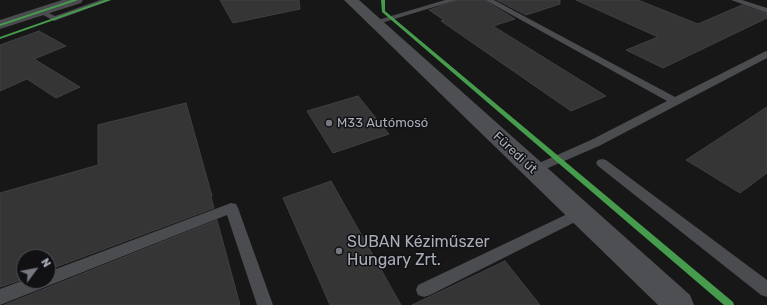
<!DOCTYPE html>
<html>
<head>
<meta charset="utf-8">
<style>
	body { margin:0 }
	#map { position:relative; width:767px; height:305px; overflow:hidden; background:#171717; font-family:Rubik,sans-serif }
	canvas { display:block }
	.north { position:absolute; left:16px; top:249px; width:40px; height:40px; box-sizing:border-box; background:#111113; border:1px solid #4d4f55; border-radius:50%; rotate:58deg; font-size:11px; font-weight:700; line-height:16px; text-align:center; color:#a8adb8 }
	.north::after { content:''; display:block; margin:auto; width:14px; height:18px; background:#757880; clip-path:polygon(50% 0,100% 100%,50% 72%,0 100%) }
</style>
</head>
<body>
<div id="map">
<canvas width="767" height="305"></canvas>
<div class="north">N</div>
</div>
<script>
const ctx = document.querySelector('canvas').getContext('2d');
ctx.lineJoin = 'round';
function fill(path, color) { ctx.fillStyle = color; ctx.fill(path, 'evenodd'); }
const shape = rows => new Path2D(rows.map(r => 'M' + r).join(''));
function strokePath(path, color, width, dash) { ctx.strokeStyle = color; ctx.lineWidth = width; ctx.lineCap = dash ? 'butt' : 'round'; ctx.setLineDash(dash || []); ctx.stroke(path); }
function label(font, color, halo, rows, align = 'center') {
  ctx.font = font + ' Rubik,sans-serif'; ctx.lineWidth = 3; ctx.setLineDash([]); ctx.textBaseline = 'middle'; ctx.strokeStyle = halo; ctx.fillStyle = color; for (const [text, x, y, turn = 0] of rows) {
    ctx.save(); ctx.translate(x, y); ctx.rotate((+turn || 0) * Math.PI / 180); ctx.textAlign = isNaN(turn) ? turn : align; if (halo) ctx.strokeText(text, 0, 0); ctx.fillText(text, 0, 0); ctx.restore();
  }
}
const building = shape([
	[220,0,299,0,300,9,233,23,220,0],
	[458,0,484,0,515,19,493,26,606,96,571,111,441,21,444,20,429,10,458,0],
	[497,0,560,0,560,4,526,15,497,0],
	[576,0,638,0,698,24,742,5,767,14,767,18,663,68,626,50,658,37,576,0],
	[39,31,66,46,34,59,80,87,56,98,27,79,0,91,0,45,39,31],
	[358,96,389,134,333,153,307,111,358,96],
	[186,103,212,196,211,197,214,208,48,270,48,257,24,257,24,279,0,287,0,193,98,165,98,125,186,103],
	[767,107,767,173,740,193,686,160,767,107],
	[331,181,401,305,330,305,283,198,331,181],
	[217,220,240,305,4,305,217,220],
	[505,261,540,305,412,305,431,296,505,261]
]);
const service = shape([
	[100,0,111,0,54,21,38,12,42,10,55,16,100,0],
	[445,0,457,0,378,24,371,22,445,0],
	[485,0,494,0,675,97,764,52,767,51,767,58,599,146,534,174,530,173,528,170,530,167,591,140,667,101,485,0],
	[731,0,742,0,767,8,767,13,731,0],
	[602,159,606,160,767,280,767,297,761,295,598,166,596,163,598,160,602,159],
	[231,203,236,204,238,208,273,305,257,305,227,215,0,305,0,289,24,280,48,281,48,272,231,203],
	[580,208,585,209,587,213,585,217,430,295,424,297,418,295,416,290,418,285,580,208]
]);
const minor = shape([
	[62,0,83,0,81,3,0,29,0,20,62,0]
]);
const primary = shape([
	[344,0,359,0,690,295,694,305,658,305,344,0]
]);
const cycleway = shape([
	[72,0,78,0,0,26,0,24,72,0],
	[105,0,111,0,0,39,0,37,105,0],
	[381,0,385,0,385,11,733,302,734,305,724,305,382,12,381,0]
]);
const markers = [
	[329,123,4,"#757880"],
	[339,251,4,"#757880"]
];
const poiNames = [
	["M33 Autómosó",337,123]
];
const streetNames = [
	["Füredi út",515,153,43]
];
const nearPoinames = [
	["SUBAN Kéziműszer",347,242],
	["Hungary Zrt.",347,260]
];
fill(building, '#353536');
strokePath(building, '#3f4043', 1);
fill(service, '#4b4c50');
fill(minor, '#4b4c50');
fill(primary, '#4d4f52');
fill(cycleway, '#469c4c');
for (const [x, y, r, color] of markers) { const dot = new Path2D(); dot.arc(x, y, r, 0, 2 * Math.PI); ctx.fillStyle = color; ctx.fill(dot); strokePath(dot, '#111113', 1.5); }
label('13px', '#a8adb8', '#111113', poiNames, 'left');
label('13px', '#a8adb8', '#111113', streetNames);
label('16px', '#a8adb8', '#111113', nearPoinames, 'left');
</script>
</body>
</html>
